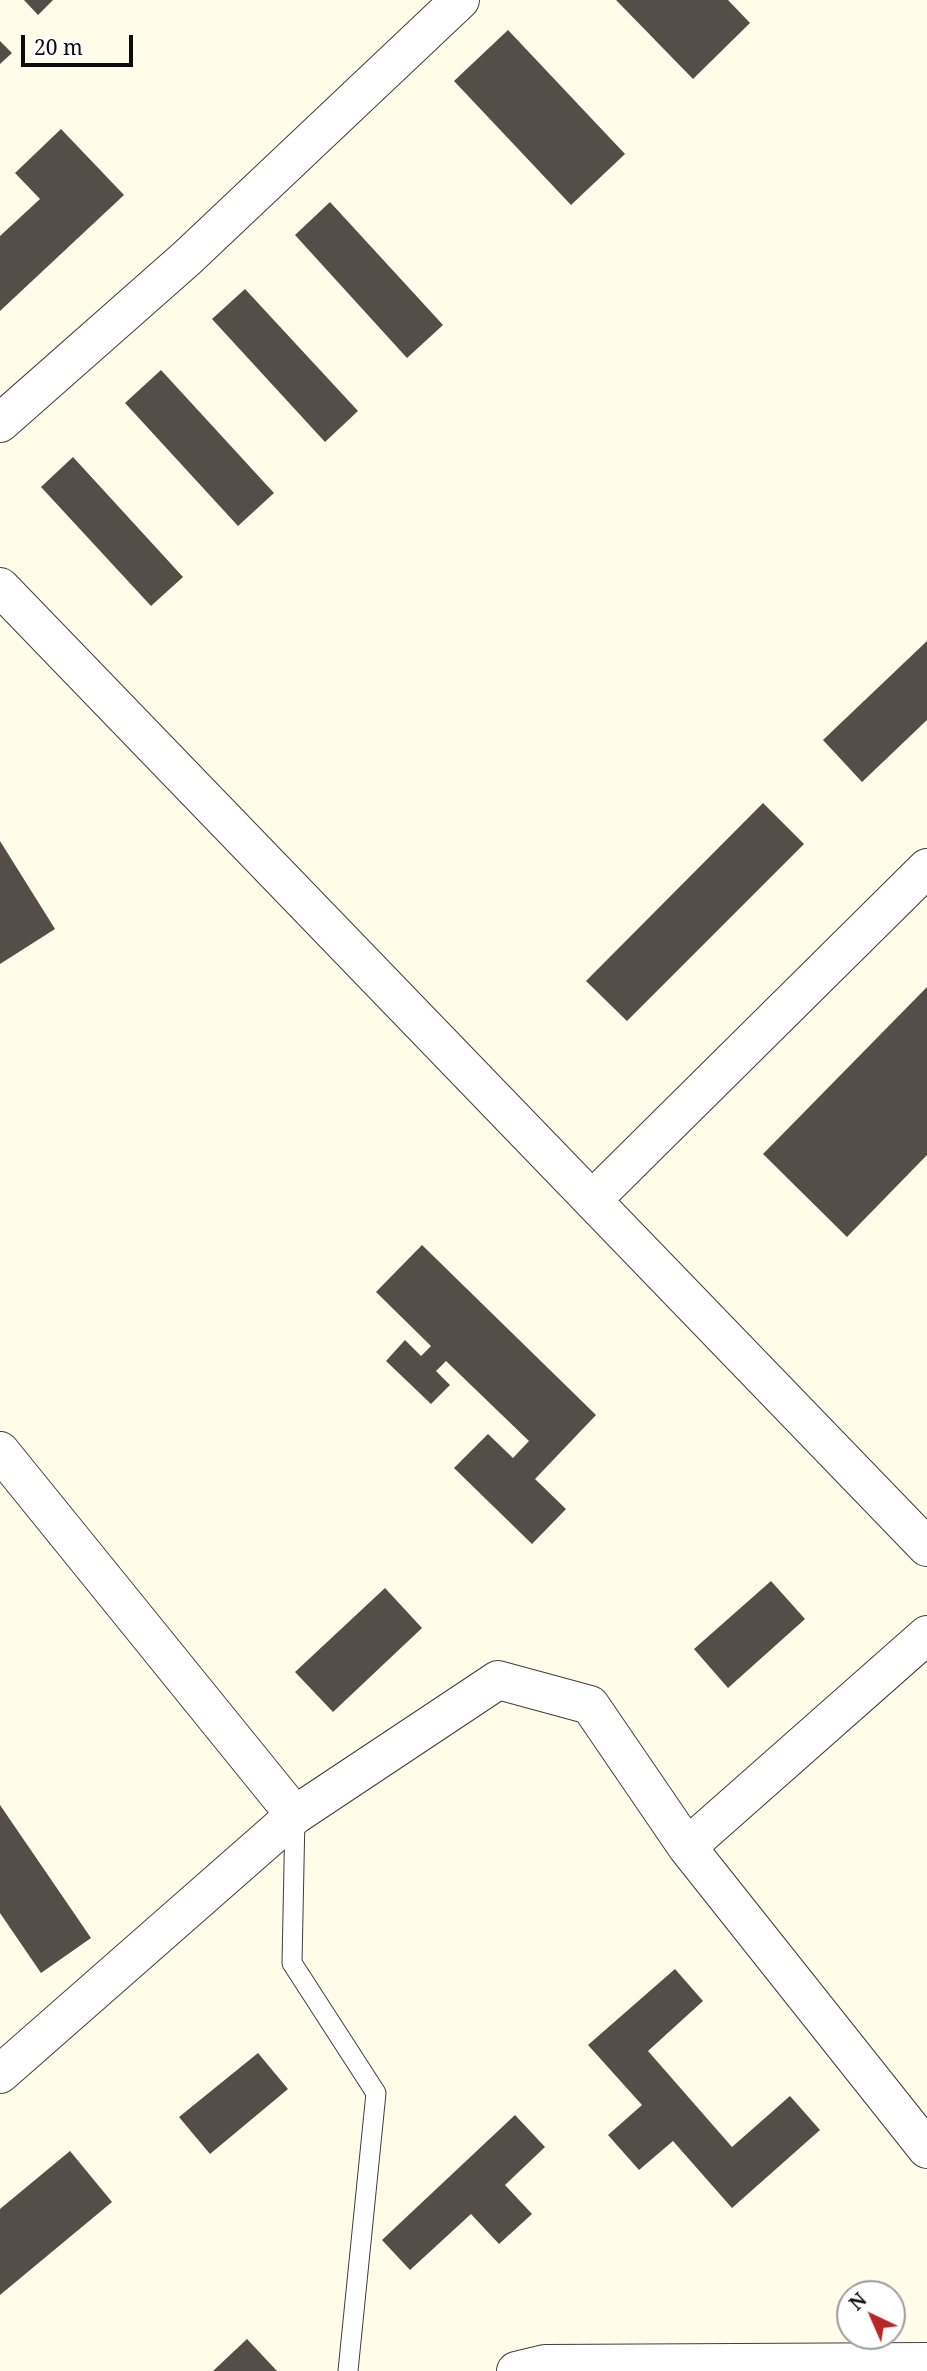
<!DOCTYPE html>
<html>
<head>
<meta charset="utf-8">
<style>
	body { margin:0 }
	#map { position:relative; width:927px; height:2371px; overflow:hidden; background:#fffcea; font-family:"Noto Serif",serif }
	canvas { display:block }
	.north { position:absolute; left:836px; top:2280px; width:70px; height:70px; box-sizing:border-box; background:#fff; border:2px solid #9d9d9d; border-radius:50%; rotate:316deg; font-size:19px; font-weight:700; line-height:28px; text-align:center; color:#0b0b0b }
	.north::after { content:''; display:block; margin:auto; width:24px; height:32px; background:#b92626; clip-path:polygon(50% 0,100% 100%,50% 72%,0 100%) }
	.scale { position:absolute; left:21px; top:35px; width:112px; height:32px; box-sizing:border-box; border:4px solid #0b0b0b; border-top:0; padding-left:9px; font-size:21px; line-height:24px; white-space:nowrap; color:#0b0b0b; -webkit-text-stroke:5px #fff; paint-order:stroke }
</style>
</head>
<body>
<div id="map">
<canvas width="927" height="2371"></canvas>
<div class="north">N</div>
<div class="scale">20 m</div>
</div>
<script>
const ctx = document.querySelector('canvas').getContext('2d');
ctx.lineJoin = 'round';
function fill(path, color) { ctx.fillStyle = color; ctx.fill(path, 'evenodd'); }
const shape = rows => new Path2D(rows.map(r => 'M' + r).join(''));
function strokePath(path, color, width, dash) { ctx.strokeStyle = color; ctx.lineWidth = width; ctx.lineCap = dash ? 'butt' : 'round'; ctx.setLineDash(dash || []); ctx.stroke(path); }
const building = shape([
	[24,0,53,0,38,15],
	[616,0,728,0,750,23,693,79],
	[508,30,625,154,571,205,454,81],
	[0,41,12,53,0,64],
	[61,129,124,195,0,311,0,236,40,199,15,173],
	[330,202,443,325,407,358,295,235],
	[245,289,358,411,325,442,212,319],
	[161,370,274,493,238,526,125,403],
	[73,457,183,577,151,606,41,487],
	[927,641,927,720,862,782,823,740],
	[763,803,804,844,627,1021,586,981],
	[0,841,55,929,0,964],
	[927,987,927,1155,847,1237,763,1154],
	[422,1245,596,1415,535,1479,566,1509,532,1544,454,1468,488,1434,513,1458,529,1441,446,1361,436,1371,450,1385,431,1404,386,1361,405,1340,421,1356,431,1346,376,1292],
	[771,1581,805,1619,728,1688,694,1649],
	[385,1588,422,1628,333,1712,295,1672],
	[0,1805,91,1938,41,1973,0,1913],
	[675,1969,703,2001,648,2051,732,2147,790,2096,820,2130,732,2208,673,2141,639,2170,608,2135,642,2105,588,2045],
	[258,2053,288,2089,210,2154,179,2117],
	[515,2115,545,2147,505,2185,532,2214,499,2244,471,2214,410,2270,382,2240],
	[70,2151,112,2202,0,2295,0,2209],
	[247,2339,277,2371,213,2371]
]);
const lane = shape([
	[295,1816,292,1963,376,2093,348,2371]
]);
const street = shape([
	[0,423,187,258,460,0],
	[0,587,927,1547],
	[592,1200,927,868],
	[0,1451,295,1815],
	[687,1847,927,1635],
	[0,2074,295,1815,498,1680,590,1705,687,1847,927,2149],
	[516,2371,545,2364,927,2362]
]);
fill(building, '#544d48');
strokePath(lane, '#3e3e3e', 21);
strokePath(street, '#3e3e3e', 40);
strokePath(lane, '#fff', 19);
strokePath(street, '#fff', 38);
</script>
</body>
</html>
